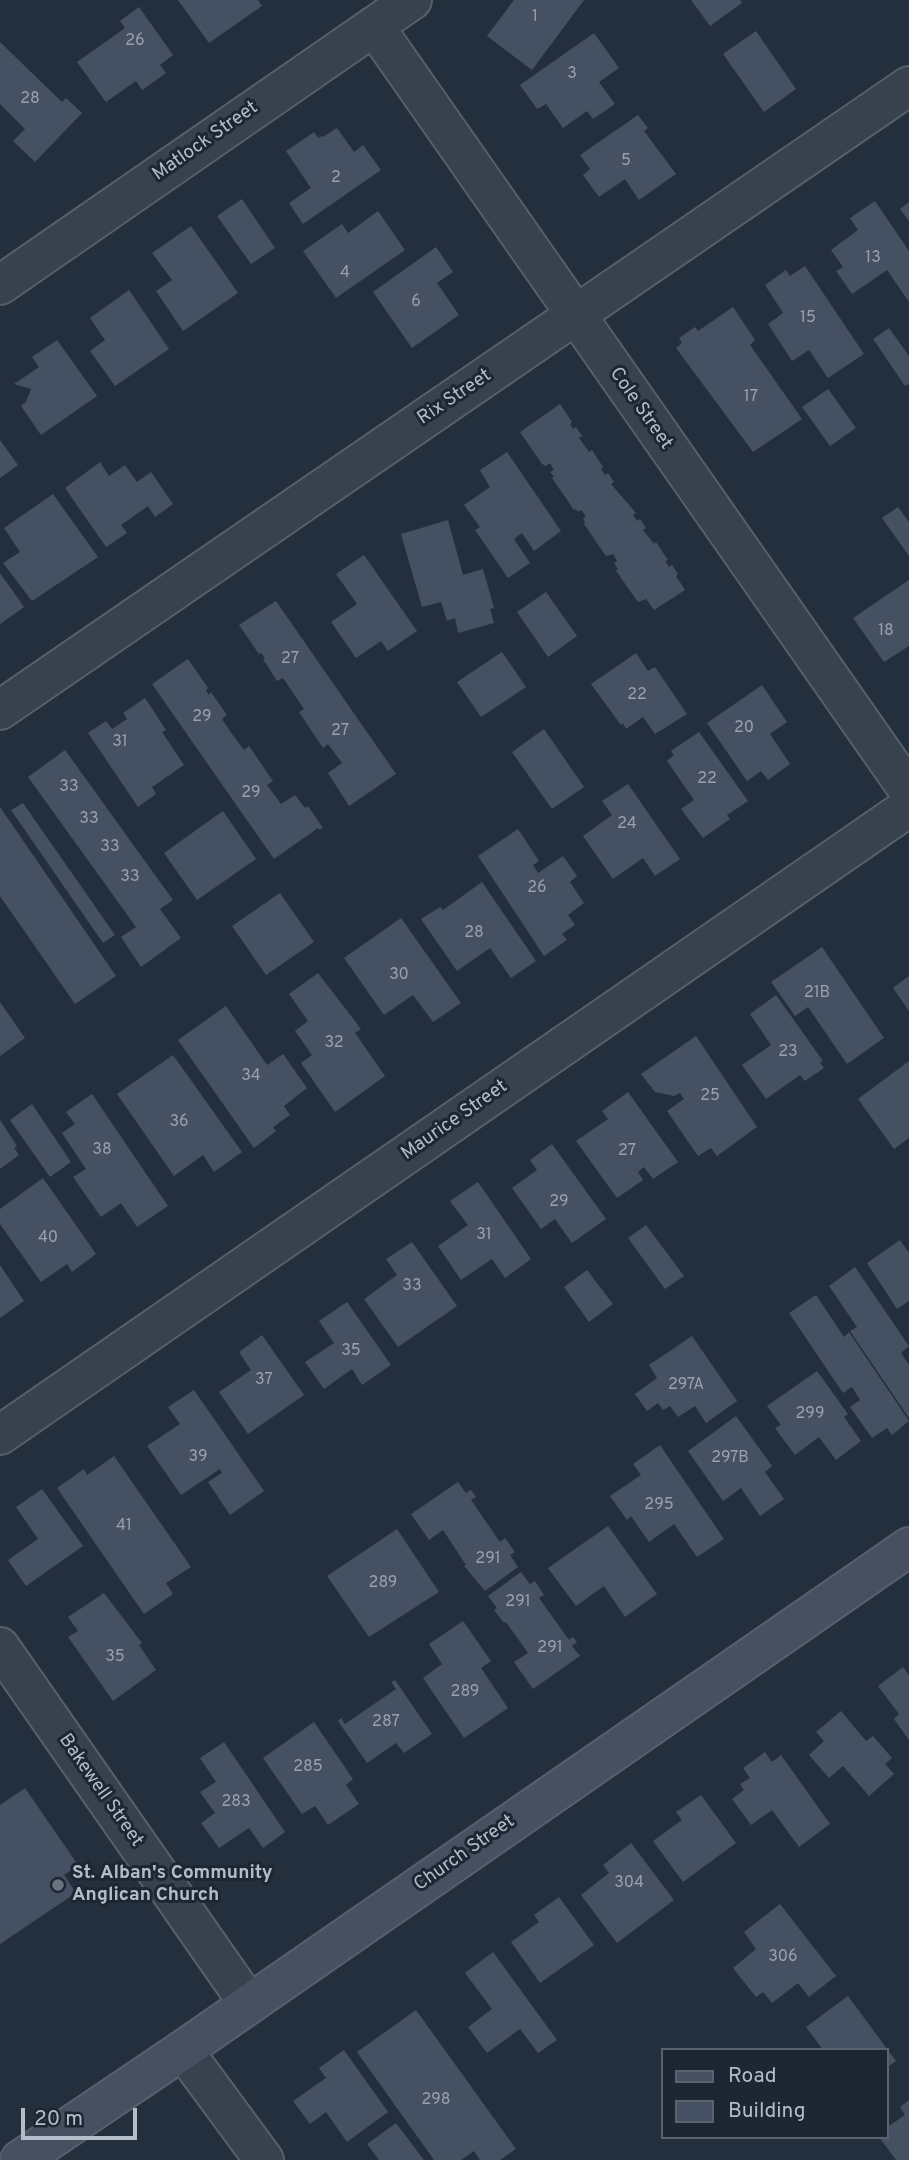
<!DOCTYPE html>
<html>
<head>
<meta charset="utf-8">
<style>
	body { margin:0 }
	#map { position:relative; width:909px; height:2160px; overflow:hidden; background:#242f3e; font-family:Overpass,sans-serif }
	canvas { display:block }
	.legend { position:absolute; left:661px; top:2048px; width:228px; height:91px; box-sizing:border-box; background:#1d2633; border:2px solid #59626f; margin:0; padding:9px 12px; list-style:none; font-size:21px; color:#b4bcc9 }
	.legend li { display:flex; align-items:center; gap:14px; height:35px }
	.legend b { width:35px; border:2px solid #59626f }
	.scale { position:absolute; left:21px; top:2108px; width:116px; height:32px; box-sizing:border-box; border:4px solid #b4bcc9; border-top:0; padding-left:9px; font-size:21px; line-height:24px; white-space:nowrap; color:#b4bcc9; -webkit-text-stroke:5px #1d2633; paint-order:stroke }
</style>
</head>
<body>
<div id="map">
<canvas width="909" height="2160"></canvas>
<ul class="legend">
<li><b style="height:9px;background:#465061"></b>Road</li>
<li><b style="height:19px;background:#455162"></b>Building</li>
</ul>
<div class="scale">20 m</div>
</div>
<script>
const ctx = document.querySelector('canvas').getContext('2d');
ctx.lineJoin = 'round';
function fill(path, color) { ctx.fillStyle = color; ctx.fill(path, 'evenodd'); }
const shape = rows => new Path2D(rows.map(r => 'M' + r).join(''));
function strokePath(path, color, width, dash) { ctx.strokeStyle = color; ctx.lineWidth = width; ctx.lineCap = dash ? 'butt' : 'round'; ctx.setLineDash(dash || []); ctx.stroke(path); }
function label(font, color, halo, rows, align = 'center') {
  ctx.font = font + ' Overpass,sans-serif'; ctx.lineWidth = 6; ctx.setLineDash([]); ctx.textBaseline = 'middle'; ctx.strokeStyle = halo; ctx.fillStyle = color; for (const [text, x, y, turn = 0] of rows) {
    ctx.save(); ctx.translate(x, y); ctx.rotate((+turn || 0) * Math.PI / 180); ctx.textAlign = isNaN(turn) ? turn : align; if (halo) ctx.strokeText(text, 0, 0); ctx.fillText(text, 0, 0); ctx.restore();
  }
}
const building = shape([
	[178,0,258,0,262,6,209,43],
	[514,0,584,0,532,70,487,36],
	[691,0,740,0,742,3,710,26],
	[139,7,173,55,160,65,166,73,142,90,136,81,106,102,77,62,125,28,120,21],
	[756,31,796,89,764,112,723,54],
	[594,33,619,68,599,82,615,104,593,119,587,111,563,128,546,104,537,109,520,85],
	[0,42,62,102,66,98,82,113,35,162,13,141,25,129,0,104],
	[638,115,648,128,644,131,676,174,639,200,625,179,599,197,583,175,590,169,580,155],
	[337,128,354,152,363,145,381,170,303,224,289,203,311,188,286,151,314,132,318,138,321,136,323,137],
	[242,199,275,248,251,264,217,216],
	[875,201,909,251,909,302,887,270,852,294,836,271,843,267,831,250,858,230,850,218],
	[909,202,909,221,900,209],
	[378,211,405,250,336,298,303,251,342,224,348,233],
	[191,226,238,293,183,331,156,291,172,280,152,253],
	[436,247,453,272,437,283,459,315,412,348,373,292],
	[805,266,864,354,828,378,809,350,792,361,768,324,783,313,765,285,786,270,790,276],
	[129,290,169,349,115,386,90,351,105,340,90,318],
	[733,307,755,340,750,345,802,419,753,452,676,348,682,343,679,338,695,327,698,331],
	[889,328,909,356,909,384,905,386,873,339],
	[57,340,97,396,41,435,21,406,26,402,31,389,14,384,39,367,32,357],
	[828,389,856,428,830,446,802,407],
	[560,404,572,422,570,424,573,429,576,427,582,436,579,438,589,452,592,450,603,467,601,469,605,475,608,473,614,482,611,484,636,513,633,515,637,521,640,519,646,528,643,530,654,544,656,542,668,560,665,561,669,567,672,565,678,574,676,576,685,590,654,610,646,599,638,602,616,571,618,569,614,563,617,561,613,554,606,556,584,524,585,522,583,518,586,516,581,510,578,512,576,509,574,510,552,478,554,477,550,472,554,470,550,463,546,466,542,464,520,432],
	[0,440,18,465,0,478],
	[507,452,561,531,534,551,522,533,514,539,530,563,508,578,475,530,480,527,464,505,490,487,480,470],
	[100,462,109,476,125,465,137,482,151,472,173,504,155,517,148,506,121,525,127,533,106,547,65,488],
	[53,494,98,557,32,601,3,563,20,552,4,528],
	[898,507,909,522,909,556,882,518],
	[448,520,463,575,483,569,494,608,490,609,494,623,458,633,455,618,447,621,441,602,422,607,401,534],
	[364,555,417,631,388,651,381,641,356,658,331,622,357,604,336,574],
	[0,573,24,607,0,624],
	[909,580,909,646,884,662,853,618],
	[546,592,577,636,548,657,517,612],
	[276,601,396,774,349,806,328,773,342,763,328,744,323,748,299,712,304,709,283,678,277,681,263,659,265,658,261,653,259,654,239,625],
	[502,652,526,687,481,717,457,682],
	[636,653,648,671,655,667,687,714,655,734,643,717,626,729,623,723,621,725,591,684],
	[188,659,208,688,206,690,209,695,211,692,227,715,222,719,232,734,244,750,249,746,273,781,267,785,281,804,295,795,305,808,308,806,323,828,319,830,318,828,274,859,152,684],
	[762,685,787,722,770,734,790,764,768,780,761,771,747,781,707,723],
	[145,698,166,730,162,732,184,765,152,787,156,794,138,807,88,733,106,721,112,729,127,719,123,713],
	[544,729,584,787,552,809,512,752],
	[699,732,748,801,727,815,730,819,703,838,681,809,694,800,667,761,674,755,671,751],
	[65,750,173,900,160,909,181,938,141,967,121,937,136,927,28,777],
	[628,784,680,859,655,876,643,858,613,879,583,836,612,815,602,801],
	[23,803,115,935,103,943,11,810],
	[0,807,116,976,75,1004,0,896],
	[223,811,256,859,197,900,164,853],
	[518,829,539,861,533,865,538,873,563,856,577,876,570,882,584,903,568,915,575,925,562,934,567,940,544,956,478,856],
	[482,882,536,961,511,978,490,948,457,971,421,919,440,907,443,910],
	[280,893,314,942,266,975,232,926],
	[401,918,461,1003,433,1022,413,995,384,1015,344,958],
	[822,947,884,1038,847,1064,808,1007,795,1016,771,982],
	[318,973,361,1029,355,1033,385,1076,335,1112,301,1063,312,1055,295,1031,308,1021,289,994],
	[909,976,909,1011,893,988],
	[776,995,823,1061,820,1063,824,1068,805,1081,800,1075,766,1099,742,1065,771,1045,750,1014],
	[0,1002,25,1038,0,1056],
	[226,1006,267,1065,283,1054,307,1088,284,1106,290,1115,273,1127,276,1131,254,1148,178,1040],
	[696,1036,757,1127,717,1156,711,1148,698,1156,667,1111,684,1099,680,1093,674,1096,655,1092,641,1074],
	[173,1055,242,1152,214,1172,203,1155,174,1176,117,1094],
	[909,1061,909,1138,894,1149,858,1099],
	[628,1092,678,1162,653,1179,644,1167,638,1172,643,1180,617,1198,576,1141,608,1119,602,1111],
	[92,1094,168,1206,137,1227,121,1203,101,1217,73,1177,86,1169,62,1133,75,1124,66,1112],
	[32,1104,71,1162,50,1177,10,1120],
	[0,1120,17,1146,14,1148,19,1155,0,1169],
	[552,1144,606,1219,572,1243,555,1219,541,1229,512,1188,537,1170,530,1160],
	[43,1178,96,1254,72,1272,67,1264,41,1282,0,1224,0,1209],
	[478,1182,531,1259,505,1278,492,1259,461,1280,438,1246,468,1225,450,1201],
	[646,1225,684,1276,665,1289,628,1238],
	[900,1240,909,1253,909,1301,897,1309,867,1263],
	[412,1242,457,1306,398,1347,364,1299,397,1275,386,1259],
	[0,1265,24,1301,0,1318],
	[855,1267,909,1346,901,1353,909,1365,909,1418,850,1331,857,1327,829,1286],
	[587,1270,613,1304,589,1322,564,1287],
	[816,1295,844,1337,849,1332,909,1421,892,1435,887,1428,872,1438,850,1407,860,1400,852,1387,843,1393,789,1313],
	[347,1302,391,1365,362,1385,352,1369,324,1389,305,1362,334,1343,319,1321],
	[262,1335,304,1395,248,1434,219,1392,251,1370,239,1352],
	[692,1336,737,1401,706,1423,695,1406,678,1417,670,1406,663,1410,658,1403,647,1411,635,1394,657,1378,649,1365],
	[817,1371,848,1414,844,1417,861,1441,836,1460,819,1437,795,1455,775,1428,781,1425,767,1406],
	[194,1390,264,1491,230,1515,208,1482,222,1473,220,1469,181,1495,147,1446,180,1424,168,1407],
	[736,1416,772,1466,765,1472,784,1499,760,1516,741,1488,723,1501,688,1451],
	[660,1445,724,1539,697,1557,674,1524,649,1542,631,1516,627,1520,610,1496,641,1475,633,1464],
	[114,1456,191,1567,166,1583,173,1594,144,1614,57,1488,84,1469,87,1475],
	[458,1482,466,1493,471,1490,476,1497,471,1500,500,1542,505,1538,515,1552,510,1555,518,1567,485,1591,464,1566,466,1565,443,1530,429,1540,411,1514],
	[42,1489,83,1546,26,1586,8,1560,38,1539,16,1507],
	[608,1526,657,1594,625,1617,604,1586,576,1606,548,1568],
	[397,1529,439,1592,369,1637,327,1576],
	[521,1572,530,1584,535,1581,544,1595,539,1598,569,1640,573,1637,577,1642,572,1646,580,1656,533,1689,514,1662,528,1653,506,1622,504,1623,494,1610,497,1608,488,1596],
	[104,1593,142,1643,139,1645,156,1670,113,1701,68,1637,78,1631,68,1617],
	[463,1621,491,1661,481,1668,508,1708,464,1738,423,1678,442,1664,429,1644],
	[903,1667,909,1675,909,1740,894,1719,899,1714,878,1686],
	[395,1680,432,1734,404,1753,396,1743,367,1763,338,1721,341,1718,345,1724,396,1689,391,1682],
	[841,1711,866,1741,873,1736,892,1758,885,1764,894,1774,869,1796,843,1766,829,1778,809,1755,824,1741,816,1732],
	[314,1722,353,1779,346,1785,359,1804,328,1825,315,1806,302,1814,263,1758],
	[224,1742,285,1832,263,1848,249,1828,219,1848,201,1823,215,1813,200,1792,216,1782,200,1758],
	[765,1752,772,1762,781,1755,830,1824,799,1847,772,1810,751,1825,732,1799,744,1790,740,1784,750,1778,743,1768],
	[25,1788,78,1865,64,1875,76,1893,0,1944,0,1805],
	[701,1795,736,1843,683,1882,653,1841,682,1820,676,1812],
	[631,1843,674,1900,617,1943,581,1895,609,1873,603,1865],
	[559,1897,594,1945,540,1983,511,1942,539,1922,534,1915],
	[780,1904,836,1976,809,1997,798,1983,772,2003,763,1992,756,1997,733,1968,756,1949,744,1932],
	[493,1952,557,2040,538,2053,520,2029,487,2053,468,2027,492,2009,465,1973],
	[848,1996,896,2061,886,2068,886,2050,823,2050,806,2027],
	[416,2010,516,2149,500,2160,480,2160,474,2151,461,2160,434,2160,357,2052],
	[344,2050,388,2112,347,2142,326,2112,310,2124,293,2101,326,2078,319,2068],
	[909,2100,909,2160,896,2160,879,2137,886,2137,886,2128,905,2115,900,2107],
	[396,2123,424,2160,379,2160,367,2144]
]);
const minor = shape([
	[374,26,909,791],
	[0,285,412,0],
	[0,710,909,86],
	[0,1435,909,807],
	[0,1647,249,2004],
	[183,2050,264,2160]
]);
const secondary = shape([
	[20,2160,183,2050,909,1547]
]);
const markers = [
	[58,1885,7,"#6b7280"]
];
const numberNames = [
	["1",535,18],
	["26",135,42],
	["3",572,75],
	["28",30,100],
	["5",626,162],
	["2",336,179],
	["13",873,259],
	["4",345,274],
	["6",416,303],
	["15",808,319],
	["17",751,398],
	["18",886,632],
	["27",290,660],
	["22",637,696],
	["29",202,718],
	["20",744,729],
	["27",340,732],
	["31",120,743],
	["22",707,780],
	["33",69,788],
	["29",251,794],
	["33",89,820],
	["24",627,825],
	["33",110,848],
	["33",130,878],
	["26",537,889],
	["28",474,934],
	["30",399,976],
	["21B",817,994],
	["32",334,1044],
	["23",788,1053],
	["34",251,1077],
	["25",710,1097],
	["36",179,1123],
	["38",102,1151],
	["27",627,1152],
	["29",559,1203],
	["31",484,1236],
	["40",48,1239],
	["33",412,1287],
	["35",351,1352],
	["37",264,1381],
	["297A",686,1386],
	["299",810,1415],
	["39",198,1458],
	["297B",730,1459],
	["295",659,1506],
	["41",124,1527],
	["291",488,1560],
	["289",383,1584],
	["291",518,1603],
	["291",550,1649],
	["35",115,1658],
	["289",465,1693],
	["287",386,1723],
	["285",308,1768],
	["283",236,1803],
	["304",629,1884],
	["306",783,1958],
	["298",436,2101]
];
const streetNames = [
	["Matlock Street",206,142,-35],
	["Rix Street",455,398,-34],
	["Cole Street",640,409,55],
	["Maurice Street",455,1121,-35],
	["Bakewell Street",100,1791,55],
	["Church Street",465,1854,-35]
];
const poiNames = [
	["St. Alban's Community",72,1874],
	["Anglican Church",72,1896]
];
fill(building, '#455162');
strokePath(minor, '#565f6c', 42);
strokePath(secondary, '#565f6c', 42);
strokePath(minor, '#38414e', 38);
strokePath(secondary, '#465061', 38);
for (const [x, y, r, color] of markers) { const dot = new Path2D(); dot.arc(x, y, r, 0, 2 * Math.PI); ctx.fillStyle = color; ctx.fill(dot); strokePath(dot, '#1d2633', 2.5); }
label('16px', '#98a1af', null, numberNames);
label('19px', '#b4bcc9', '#1d2633', streetNames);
label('bold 19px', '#b4bcc9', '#1d2633', poiNames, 'left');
</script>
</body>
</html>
